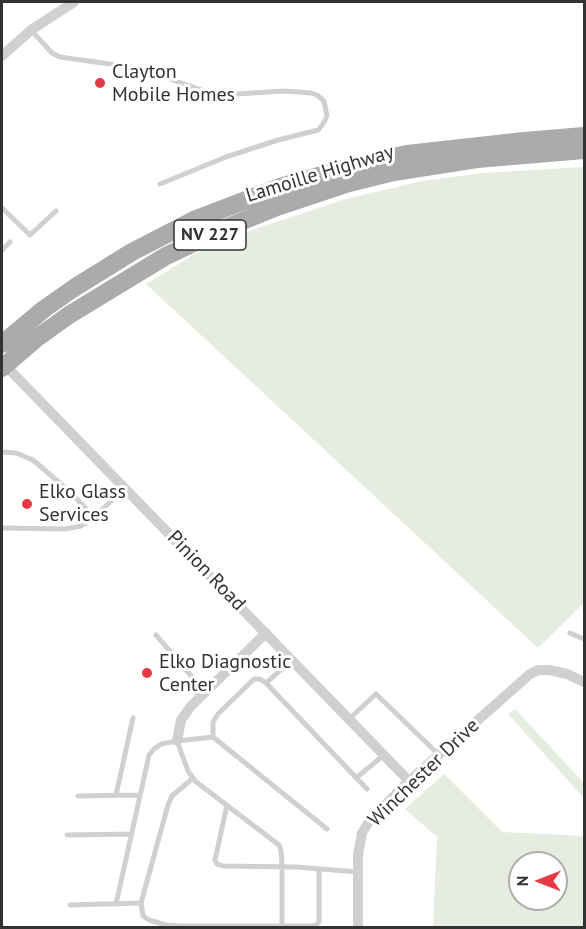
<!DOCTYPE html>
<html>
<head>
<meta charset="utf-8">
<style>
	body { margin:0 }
	#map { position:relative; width:586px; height:929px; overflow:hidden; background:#fff; font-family:"PT Sans",sans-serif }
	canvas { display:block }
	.frame { position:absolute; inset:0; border:3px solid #333; pointer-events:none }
	.north { position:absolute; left:508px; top:851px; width:60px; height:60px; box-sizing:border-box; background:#fff; border:2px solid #adadad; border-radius:50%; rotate:270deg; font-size:16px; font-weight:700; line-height:24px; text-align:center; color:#333 }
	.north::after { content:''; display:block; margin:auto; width:21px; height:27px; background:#e63946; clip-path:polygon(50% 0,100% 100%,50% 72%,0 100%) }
</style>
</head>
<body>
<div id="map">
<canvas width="586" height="929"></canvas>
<div class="frame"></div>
<div class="north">N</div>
</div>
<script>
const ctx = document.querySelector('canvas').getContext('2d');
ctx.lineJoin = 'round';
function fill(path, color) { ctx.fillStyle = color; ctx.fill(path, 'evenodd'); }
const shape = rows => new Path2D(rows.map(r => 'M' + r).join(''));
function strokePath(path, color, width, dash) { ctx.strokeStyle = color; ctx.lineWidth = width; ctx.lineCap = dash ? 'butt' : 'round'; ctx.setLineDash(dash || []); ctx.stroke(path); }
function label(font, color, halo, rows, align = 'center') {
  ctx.font = font + ' "PT Sans",sans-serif'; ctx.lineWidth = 6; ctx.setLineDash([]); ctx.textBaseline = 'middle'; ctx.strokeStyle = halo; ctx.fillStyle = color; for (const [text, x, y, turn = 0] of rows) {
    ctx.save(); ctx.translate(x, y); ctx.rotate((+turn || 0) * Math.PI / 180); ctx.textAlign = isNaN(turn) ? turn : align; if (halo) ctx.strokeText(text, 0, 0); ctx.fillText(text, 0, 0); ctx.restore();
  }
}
const green = shape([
	[584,167,584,603,538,648,146,284,205,248,258,228,346,199,422,181,483,173],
	[515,709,584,783,584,798,508,714],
	[444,774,502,832,584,836,584,927,433,927,437,837,405,809],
	[520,863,556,863,556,899,520,899]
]);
const service = shape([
	[31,30,52,53,60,57,124,66,150,72,210,93,222,95,283,91,299,92,311,93,317,95,324,101,327,116,323,124,318,130,278,140,226,157,160,184],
	[2,208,30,235,56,211],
	[2,250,10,242],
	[2,452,16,453,33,460,68,490,94,517],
	[2,528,65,529,81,526,94,517,125,488],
	[570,633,584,639],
	[156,635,205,692],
	[266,683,292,660],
	[349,719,376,694,438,754],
	[213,737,213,722,218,714,254,679,260,679,266,683,367,789],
	[177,741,188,771,195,781,279,845,281,851,282,866,282,926],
	[193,778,172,796,168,805,141,903,143,916,149,920,166,925,182,926,312,926,316,925,319,922,319,870],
	[356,778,384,755],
	[116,795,133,718],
	[78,796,140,795],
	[227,805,215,860,217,864,223,866,296,867,358,872],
	[67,835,132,834],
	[116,904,149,755,154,749,161,744,177,741,213,737,327,829],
	[70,905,141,903]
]);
const minor = shape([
	[2,56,31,30,74,2],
	[2,362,409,781],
	[177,741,181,720,191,706,266,633],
	[358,928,358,855,362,833,370,820,409,781,530,674,538,670,549,670,567,674,584,682]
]);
const primary = shape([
	[2,344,44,309,74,288,132,252,194,220,280,187,364,163,407,154,524,141,584,136],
	[2,368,37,338,69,315,166,256,223,229,277,207,349,183,394,172,477,159,584,150]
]);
const markers = [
	[100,83,6,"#e63946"],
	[27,504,6,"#e63946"],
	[147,673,6,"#e63946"]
];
const shields = [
	[210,235,72]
];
const shieldNames = [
	["NV 227",210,235]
];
const poiNames = [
	["Clayton",112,72],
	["Mobile Homes",112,95],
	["Elko Glass",39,492],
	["Services",39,515],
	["Elko Diagnostic",159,662],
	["Center",159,685]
];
const streetNames = [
	["Lamoille Highway",320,174,-17],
	["Pinion Road",206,571,46],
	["Winchester Drive",424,773,-44]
];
fill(green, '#e6ecdf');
strokePath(service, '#d0d0d0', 5);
strokePath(minor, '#d0d0d0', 10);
strokePath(primary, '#ababab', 18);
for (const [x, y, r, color] of markers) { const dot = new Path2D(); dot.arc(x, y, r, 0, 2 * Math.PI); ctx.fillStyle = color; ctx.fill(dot); strokePath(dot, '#fff', 2); }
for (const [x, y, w] of shields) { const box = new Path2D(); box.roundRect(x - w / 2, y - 15, w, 30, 4.5); ctx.fillStyle = '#fff'; ctx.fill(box); strokePath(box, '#333', 1.5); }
label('bold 18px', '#333', null, shieldNames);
label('20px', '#333', '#fff', poiNames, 'left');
label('20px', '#333', '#fff', streetNames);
</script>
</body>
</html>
